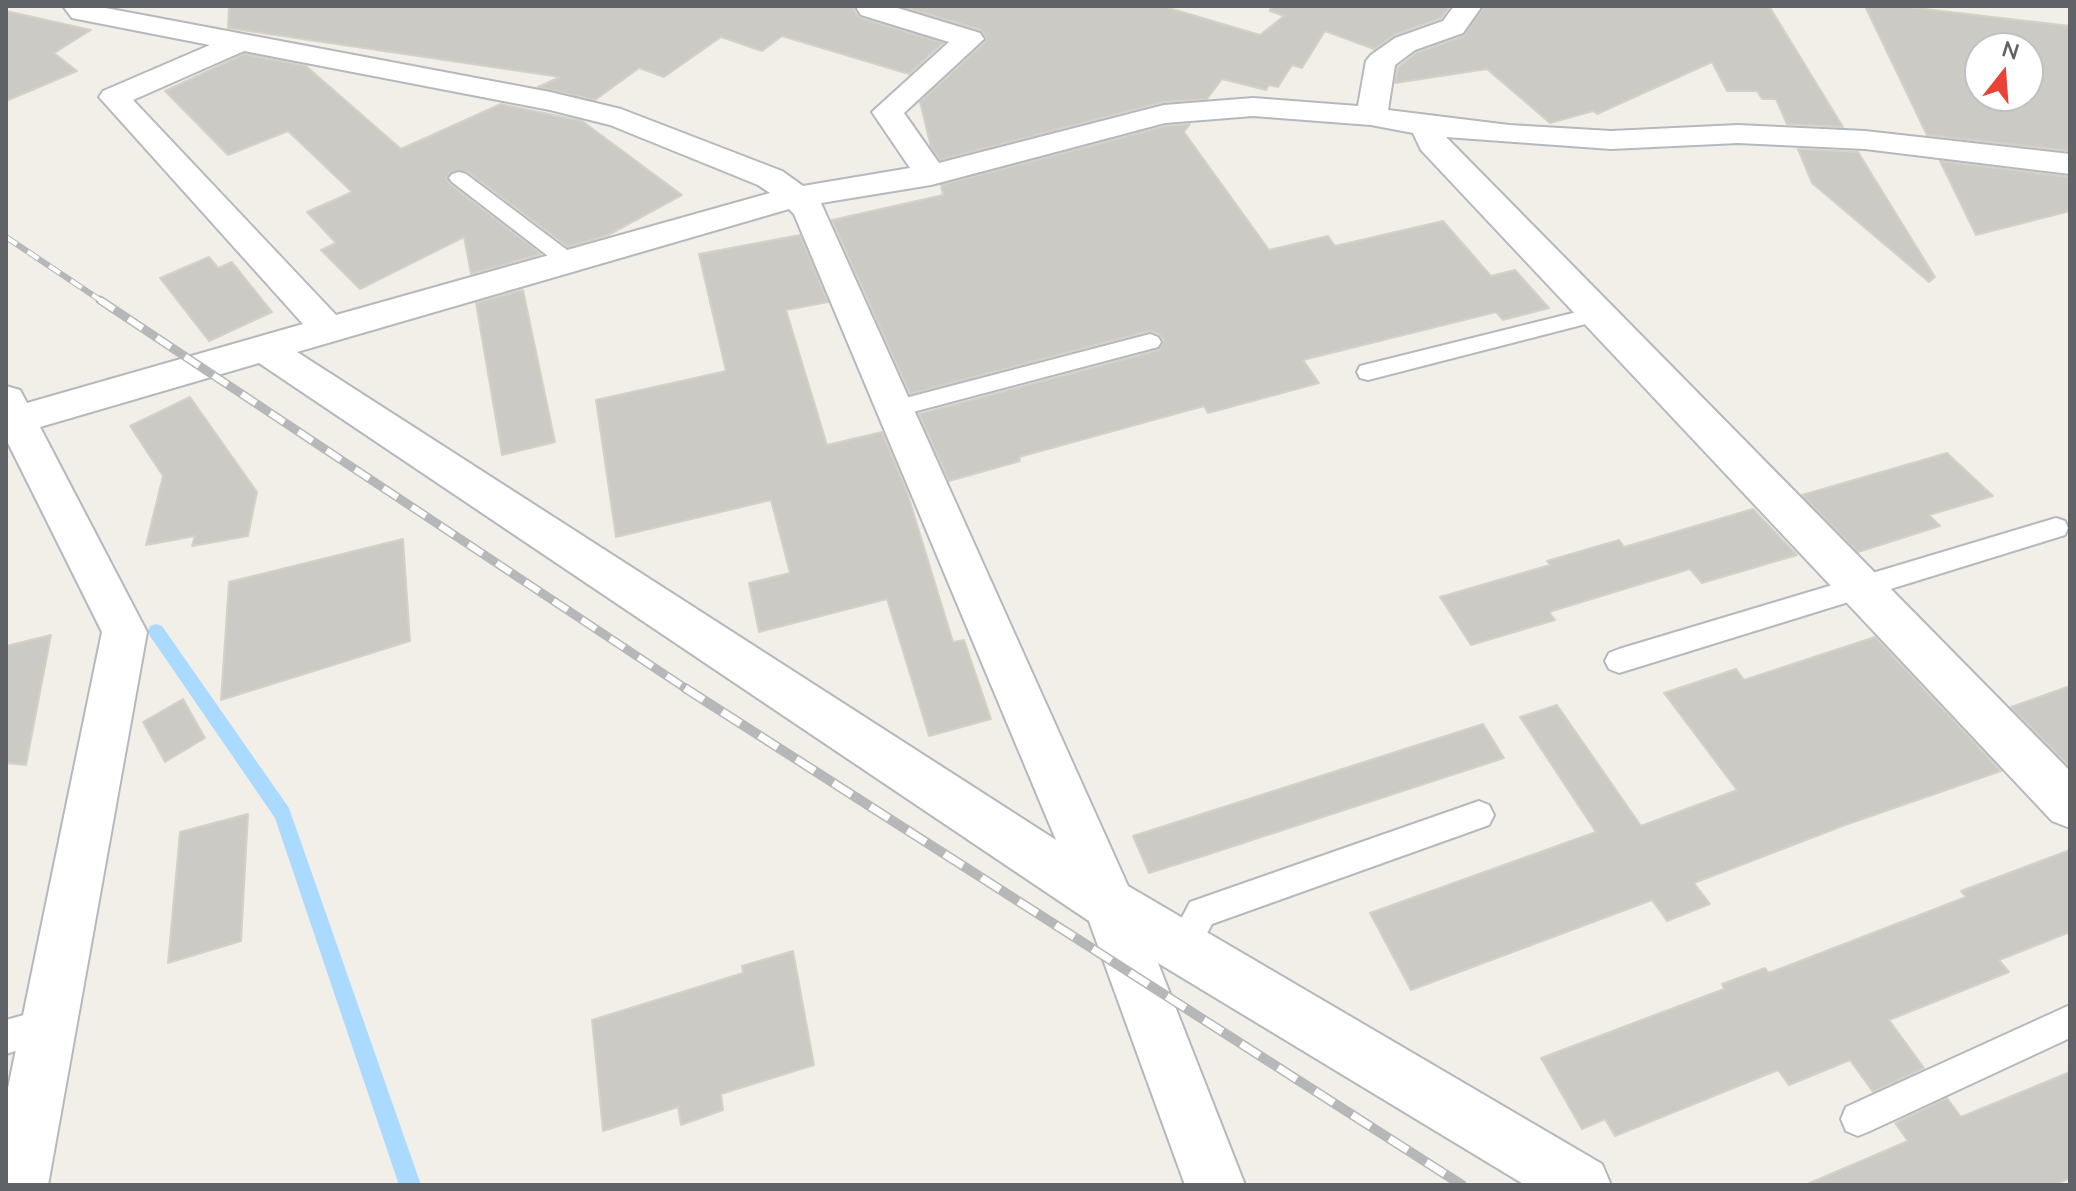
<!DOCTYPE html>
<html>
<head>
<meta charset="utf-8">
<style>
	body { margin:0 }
	#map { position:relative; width:2076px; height:1191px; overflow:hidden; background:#f1efe8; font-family:"Nunito Sans",sans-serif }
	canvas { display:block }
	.frame { position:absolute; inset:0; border:8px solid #5f6368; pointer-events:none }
	.north { position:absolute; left:1964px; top:32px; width:80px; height:80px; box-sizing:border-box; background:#fff; border:2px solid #bfc1c3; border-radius:50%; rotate:17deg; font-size:22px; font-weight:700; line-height:32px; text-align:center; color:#5f6368 }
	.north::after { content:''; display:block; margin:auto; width:28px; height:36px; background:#ea4335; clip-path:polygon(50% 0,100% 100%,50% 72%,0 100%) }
</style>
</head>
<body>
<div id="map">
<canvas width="2076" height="1191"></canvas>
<div class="frame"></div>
<div class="north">N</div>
</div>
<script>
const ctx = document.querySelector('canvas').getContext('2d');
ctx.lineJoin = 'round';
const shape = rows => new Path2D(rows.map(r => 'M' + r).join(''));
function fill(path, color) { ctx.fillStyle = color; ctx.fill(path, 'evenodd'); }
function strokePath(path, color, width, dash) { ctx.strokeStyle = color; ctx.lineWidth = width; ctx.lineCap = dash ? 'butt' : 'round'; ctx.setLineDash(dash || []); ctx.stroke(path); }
const stream = shape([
	[156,624,162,626,289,808,421,1185,399,1185,275,818,150,636,148,631,150,626,156,624]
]);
const building = shape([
	[229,6,855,6,854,11,860,18,943,43,909,74,782,36,762,51,721,37,664,77,639,68,595,100,538,87,560,77,228,28,229,6],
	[901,6,1162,6,1260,35,1284,16,1270,11,1271,6,1450,6,1441,18,1394,35,1374,49,1325,31,1302,68,1292,65,1278,87,1269,85,1266,90,1222,79,1207,99,1163,102,940,160,931,147,920,102,986,41,986,37,981,30,901,6],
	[1485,6,1769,6,1843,127,1787,124,1776,99,1762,99,1757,91,1727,91,1712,62,1597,114,1593,111,1550,123,1487,69,1395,83,1398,67,1416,53,1464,36,1485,6],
	[1865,6,1899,6,2070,26,2070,151,1927,135,1865,6],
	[1980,48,2028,48,2028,96,1980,96,1980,48],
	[6,11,91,30,54,53,77,71,6,101,6,11],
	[244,54,306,66,401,149,501,104,582,121,682,195,608,235,568,247,468,172,451,171,446,178,450,184,541,254,471,274,464,237,360,289,321,250,336,243,307,212,352,192,288,131,228,155,165,91,244,54],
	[1190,124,1184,132,1269,250,1328,236,1335,246,1443,221,1491,276,1515,270,1549,308,1503,320,1496,312,1303,360,1319,383,1208,413,1204,406,1019,457,1020,461,949,481,919,414,1159,350,1164,340,1159,334,1149,331,910,394,832,220,943,195,941,185,1166,126,1190,124],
	[1798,149,1858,152,1935,277,1929,282,1812,183,1798,149],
	[1940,161,2070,177,2070,211,1976,235,1940,161],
	[800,235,828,302,786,310,827,445,882,432,907,492,953,642,964,640,991,719,929,736,887,599,759,632,749,583,790,573,771,500,616,537,596,400,726,371,699,254,800,235],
	[209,257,218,268,232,262,272,312,209,341,160,278,209,257],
	[523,290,555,442,502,455,476,303,523,290],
	[190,397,257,492,248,536,192,546,195,536,146,545,163,476,130,426,190,397],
	[1947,453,1993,496,1929,515,1940,526,1858,552,1802,495,1947,453],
	[1753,509,1797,555,1702,583,1690,569,1549,612,1555,620,1471,645,1440,597,1550,565,1547,561,1619,540,1624,547,1753,509],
	[403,539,410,641,221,700,229,582,403,539],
	[51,635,26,765,6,763,6,646,51,635],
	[1875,637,2001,771,1845,825,1694,883,1710,904,1667,921,1652,900,1411,990,1370,913,1596,832,1520,717,1557,705,1641,826,1737,790,1664,693,1736,669,1744,680,1875,637],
	[2070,686,2070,767,2011,707,2070,686],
	[183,699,205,738,165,762,143,722,183,699],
	[1483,724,1504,758,1200,857,1149,873,1133,836,1483,724],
	[248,814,241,941,168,963,180,832,248,814],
	[2070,850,2070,932,1999,960,2009,972,1889,1020,1924,1068,1873,1092,1850,1060,1789,1085,1778,1070,1615,1136,1605,1119,1582,1129,1541,1058,1724,989,1722,984,1765,968,1769,973,1966,897,1961,891,2070,850],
	[793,951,814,1065,721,1094,723,1110,681,1125,678,1107,603,1131,592,1020,743,973,742,966,793,951],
	[2070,1072,2070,1178,2054,1185,1805,1185,1908,1141,1895,1123,1947,1098,1961,1117,2070,1072]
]);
const lane = shape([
	[459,172,466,174,575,256,578,261,575,266,561,266,452,182,449,178,452,174,459,172],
	[1597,307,1605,309,1608,314,1605,319,1368,380,1360,378,1357,372,1360,366,1368,364,1597,307],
	[1150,334,1158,337,1161,342,1158,347,894,417,886,415,882,409,886,403,894,401,1150,334],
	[2056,518,2065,521,2068,528,2065,535,1619,673,1609,669,1605,661,1609,653,1619,649,2056,518],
	[1479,801,1489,805,1494,815,1489,825,1212,924,1193,959,1182,964,1171,959,1166,948,1190,902,1479,801],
	[2070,1005,2070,1038,1870,1131,1858,1136,1846,1131,1841,1119,1846,1107,2070,1005],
	[49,1008,61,1012,65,1024,61,1036,6,1054,6,1020,49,1008]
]);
const street = shape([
	[63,6,95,6,550,92,621,109,782,171,803,186,910,168,872,112,949,42,861,15,857,9,859,6,891,6,980,33,984,39,904,113,939,163,1164,105,1253,98,1358,106,1366,61,1371,55,1395,38,1443,21,1454,6,1482,6,1463,33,1415,50,1395,65,1388,110,1509,125,1611,131,1738,125,1865,131,2070,154,2070,174,1865,149,1738,143,1611,149,1446,137,2070,771,2070,828,2052,821,1421,150,1413,133,1371,125,1253,116,1165,123,931,185,821,203,1128,886,1602,1164,1611,1185,1525,1185,1158,963,1245,1185,1185,1185,1089,921,259,363,40,427,147,632,48,1185,6,1185,6,1098,102,632,6,439,6,386,20,390,27,403,303,324,99,97,103,91,210,45,72,18,63,6],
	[244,51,550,110,610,125,758,185,770,193,336,315,133,100,244,51],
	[789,209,794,214,1056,840,297,352,789,209]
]);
const railFar2 = shape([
	[6,237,103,302]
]);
const railFar1 = shape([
	[100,300,688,690]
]);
const rail = shape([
	[685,688,1462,1185]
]);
fill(stream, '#aadaff');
fill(building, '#cccac5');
strokePath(building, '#d6d1c6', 2);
strokePath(lane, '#b5b8bc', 4);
strokePath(street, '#b5b8bc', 4);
fill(lane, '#fff');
fill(street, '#fff');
strokePath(railFar2, '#b6b7b8', 6);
strokePath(railFar1, '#b6b7b8', 9);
strokePath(rail, '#b6b7b8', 10);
strokePath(railFar2, '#fff', 4, [13]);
strokePath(railFar1, '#fff', 6, [17]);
strokePath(rail, '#fff', 7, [22]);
</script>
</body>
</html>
